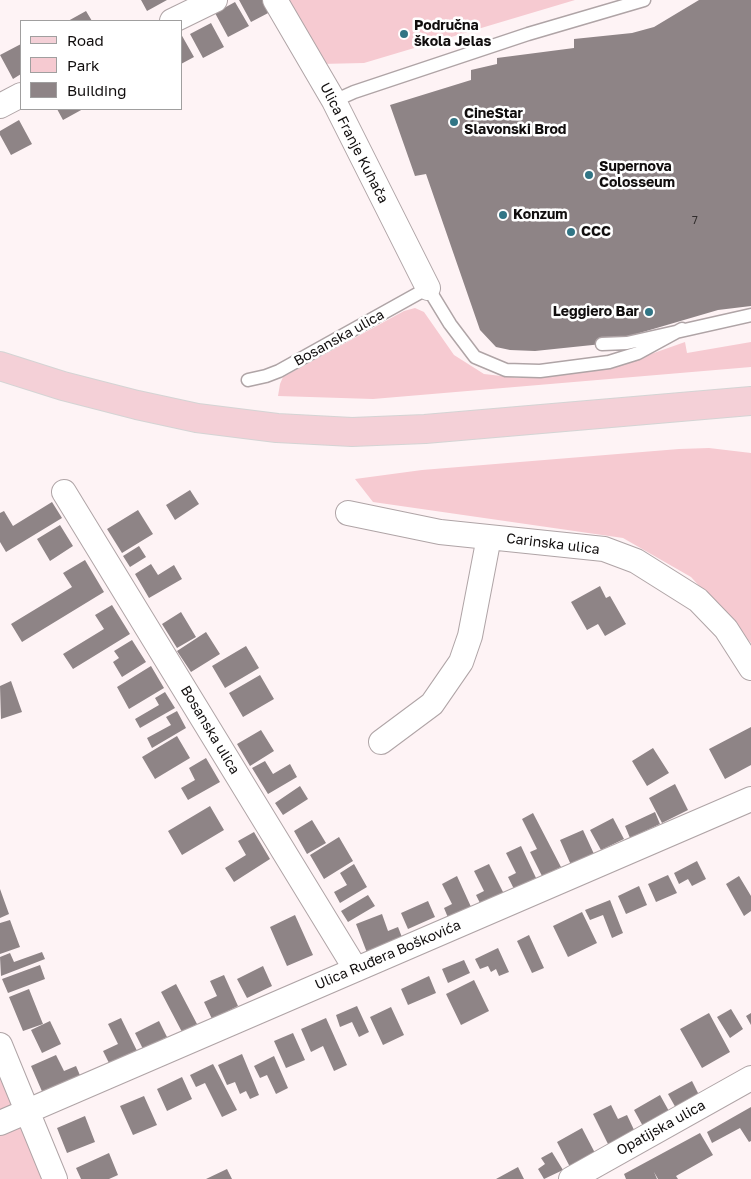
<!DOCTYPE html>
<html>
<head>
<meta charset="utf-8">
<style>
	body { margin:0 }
	#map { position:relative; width:751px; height:1179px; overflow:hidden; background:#fef3f5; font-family:"Golos Text",sans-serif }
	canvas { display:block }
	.legend { position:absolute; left:20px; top:20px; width:162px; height:90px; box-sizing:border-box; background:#fff; border:1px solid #a09f9f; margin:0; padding:6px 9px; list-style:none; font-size:15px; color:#110e0e }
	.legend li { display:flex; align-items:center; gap:10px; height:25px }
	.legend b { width:25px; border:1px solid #a09f9f }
</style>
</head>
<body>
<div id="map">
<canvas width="751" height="1179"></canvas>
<ul class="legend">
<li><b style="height:6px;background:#f4d0d7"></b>Road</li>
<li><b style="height:14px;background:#f6cad1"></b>Park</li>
<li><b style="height:14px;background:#8e8486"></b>Building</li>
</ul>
</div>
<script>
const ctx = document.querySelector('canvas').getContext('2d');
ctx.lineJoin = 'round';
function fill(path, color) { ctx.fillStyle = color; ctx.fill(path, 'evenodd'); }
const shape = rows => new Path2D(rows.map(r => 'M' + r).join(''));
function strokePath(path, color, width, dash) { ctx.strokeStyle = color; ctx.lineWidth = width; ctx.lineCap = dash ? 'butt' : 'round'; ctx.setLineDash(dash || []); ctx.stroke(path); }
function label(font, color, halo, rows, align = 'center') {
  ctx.font = font + ' "Golos Text",sans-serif'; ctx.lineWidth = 5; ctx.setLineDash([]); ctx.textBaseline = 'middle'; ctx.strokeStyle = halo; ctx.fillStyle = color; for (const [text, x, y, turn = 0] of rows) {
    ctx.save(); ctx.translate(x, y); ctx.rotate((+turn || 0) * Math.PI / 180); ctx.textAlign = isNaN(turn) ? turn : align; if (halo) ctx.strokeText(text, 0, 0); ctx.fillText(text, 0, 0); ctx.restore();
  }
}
const green = shape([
	[287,0,575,0,364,63,320,64],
	[415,308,424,312,454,355,484,374,519,378,544,376,634,360,685,342,687,353,751,342,751,367,373,399,278,396,280,384,283,377,404,311],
	[709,448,751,453,751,643,691,577,623,538,373,502,355,479,422,470,679,449],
	[0,1072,43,1179,0,1179]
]);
const building = shape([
	[141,0,167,0,147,11],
	[239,0,266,0,272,11,251,22],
	[699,0,751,0,751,306,718,310,602,344,535,351,510,350,496,347,480,330,426,174,415,176,390,105,471,80,471,70,497,64,497,58,574,48,574,39,632,33,654,27],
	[235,2,249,26,228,37,215,13],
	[86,11,92,21,68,21],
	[211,23,224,47,203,58,190,34],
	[181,34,194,57,181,64],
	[21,44,21,74,13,79,0,55],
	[57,109,83,109,63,120],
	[19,120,32,144,11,155,0,135,0,131],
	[190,490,199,504,175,520,166,505],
	[52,502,62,518,6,552,0,542,0,513,4,511,13,526],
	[138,510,153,534,122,553,107,529],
	[60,525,73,546,50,561,37,539],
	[139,546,146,557,130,567,123,556],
	[85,560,104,592,22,642,11,624,72,587,63,573],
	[151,564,158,575,174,565,182,579,149,598,135,574],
	[600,586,606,598,610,596,626,624,605,636,598,624,587,630,571,602],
	[112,605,130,634,73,669,63,654,104,629,95,615],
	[181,612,196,637,177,648,162,624],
	[206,632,220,654,191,672,177,651],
	[132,640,146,662,122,677,113,662,119,658,114,651],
	[246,646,259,668,225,688,212,666],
	[151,666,164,688,129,709,117,687],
	[260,675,274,699,243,717,229,693],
	[11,681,22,712,1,719,0,686],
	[165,692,175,708,140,728,135,719,159,705,155,698],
	[177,711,186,728,152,748,147,738,171,725,166,717],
	[751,727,751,765,725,779,709,749],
	[261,730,274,751,250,766,237,744],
	[177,736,190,758,155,779,142,757],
	[653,748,669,773,647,786,632,761],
	[206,758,220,782,188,800,181,788,195,780,189,768],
	[265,761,273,774,290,764,297,777,268,794,252,768],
	[675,784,688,810,662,823,649,798],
	[300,786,308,799,283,815,275,803],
	[210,806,224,830,182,855,168,831],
	[655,812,660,824,630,838,625,826],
	[533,813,561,867,542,876,530,852,537,849,522,819],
	[613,818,624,839,601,850,590,830],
	[312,820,326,843,307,854,294,831],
	[583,830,594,854,571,865,560,840],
	[254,832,270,859,234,882,225,868,246,855,238,841],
	[339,837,353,861,324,879,310,855],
	[521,846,536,878,514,889,508,877,516,873,506,853],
	[697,861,706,879,692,886,688,879,679,884,674,873],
	[354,864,367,887,340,903,334,892,347,885,340,873],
	[489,864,505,896,482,907,476,895,484,891,474,871],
	[668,875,677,893,656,902,648,884],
	[457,876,472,909,449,920,444,908,452,904,442,884],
	[739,876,751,896,751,911,744,916,726,884],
	[639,886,647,905,626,914,618,896],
	[0,889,9,914,0,918],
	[368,895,375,906,348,922,341,911],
	[610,900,623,933,612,938,603,915,590,920,585,910],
	[428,901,435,917,408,929,401,913],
	[582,912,597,943,568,957,553,926],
	[382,914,388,931,398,927,405,945,369,958,356,924],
	[295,915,313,955,287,966,270,927],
	[10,920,20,947,0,954,0,923],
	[529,935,544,968,532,973,517,941],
	[498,948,509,972,499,976,496,969,491,972,488,966,480,969,475,959],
	[42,952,45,959,1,976,0,957,10,953,14,962],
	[464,960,470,973,448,983,442,969],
	[40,965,45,979,8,993,2,979],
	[263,966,272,986,247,998,237,979],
	[224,975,238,1006,212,1019,204,1002,217,996,210,981],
	[429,976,436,993,408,1005,401,989],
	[474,980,489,1011,461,1025,446,994],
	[176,984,197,1024,182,1032,161,992],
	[29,989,43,1024,23,1031,9,997],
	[357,1006,369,1032,359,1037,352,1022,340,1027,336,1015],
	[391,1007,404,1035,383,1045,370,1017],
	[731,1009,743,1029,730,1038,717,1017],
	[709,1013,730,1052,702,1068,680,1029],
	[751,1013,751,1025,746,1016],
	[121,1018,139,1055,112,1069,103,1051,118,1044,108,1024],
	[326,1018,347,1065,334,1071,323,1046,311,1052,301,1029],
	[50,1021,61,1044,42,1053,31,1030],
	[159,1021,167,1037,143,1049,135,1033],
	[293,1033,305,1060,286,1068,274,1041],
	[242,1054,259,1095,250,1099,246,1091,240,1094,235,1082,227,1085,218,1065],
	[56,1055,64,1071,76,1066,82,1080,44,1096,31,1066],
	[274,1056,288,1088,276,1094,267,1075,260,1078,254,1066],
	[213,1064,237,1110,222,1117,205,1083,196,1087,190,1075],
	[182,1077,192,1099,167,1111,157,1089],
	[692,1081,700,1097,677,1110,668,1094],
	[660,1095,670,1113,644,1128,634,1110],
	[144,1096,157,1125,133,1135,120,1106],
	[611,1105,618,1119,627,1115,635,1132,609,1146,593,1114],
	[751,1107,751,1141,749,1142,740,1128,712,1143,707,1132],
	[85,1116,95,1142,67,1153,57,1128],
	[582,1128,595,1153,570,1167,557,1142],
	[700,1133,713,1155,676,1176,678,1179,658,1179,654,1172,657,1179,626,1179,624,1174],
	[552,1152,563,1170,544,1179,538,1169,545,1164,541,1158],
	[109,1153,118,1175,109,1179,81,1179,76,1168],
	[518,1167,524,1179,496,1179],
	[227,1169,232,1179,206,1179]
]);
const service = shape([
	[334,101,354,92,528,34,644,0],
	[602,344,627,343,751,315],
	[248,380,266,376,279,371,428,288,450,324,475,357,506,370,540,371,609,362,638,353,682,329]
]);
const minor = shape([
	[275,0,334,101,428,288],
	[172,21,215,0],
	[0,106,21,95],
	[64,492,355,968],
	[348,513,440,532,604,549,636,561,698,600,726,629,751,668],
	[381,742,432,704,461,662,470,636,489,537],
	[0,1045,55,1179],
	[0,1123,751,799],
	[571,1179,751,1078]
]);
const primary = shape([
	[0,366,63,386,137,405,197,418,277,428,352,432,425,429,751,401]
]);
const markers = [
	[404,34,5,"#317585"],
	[454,122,5,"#317585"],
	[589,175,5,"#317585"],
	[503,215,5,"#317585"],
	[571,232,5,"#317585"],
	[649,312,5,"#317585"]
];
const numberNames = [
	["7",695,221]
];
const poiNames = [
	["Područna",414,26],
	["škola Jelas",414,42],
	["CineStar",464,114],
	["Slavonski Brod",464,130],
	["Supernova",599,167],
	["Colosseum",599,183],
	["Konzum",513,215],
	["CCC",581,232],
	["Leggiero Bar",639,312,"right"]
];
const streetNames = [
	["Ulica Franje Kuhača",354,143,63],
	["Bosanska ulica",339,338,-29],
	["Carinska ulica",553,544,7],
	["Bosanska ulica",210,730,59],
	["Ulica Ruđera Boškovića",388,955,-23],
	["Opatijska ulica",661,1128,-29]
];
fill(green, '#f6cad1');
fill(building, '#8e8486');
strokePath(service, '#afa4a6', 15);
strokePath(minor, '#afa4a6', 26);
strokePath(primary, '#d4d4d4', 30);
strokePath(service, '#fff', 12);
strokePath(minor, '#fff', 24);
strokePath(primary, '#f4d0d7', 28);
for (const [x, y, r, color] of markers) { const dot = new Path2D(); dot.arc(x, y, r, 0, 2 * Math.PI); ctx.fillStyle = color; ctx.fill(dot); strokePath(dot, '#fff', 2); }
label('11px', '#302c2c', null, numberNames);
label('bold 14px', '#110e0e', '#fff', poiNames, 'left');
label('14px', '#110e0e', '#fff', streetNames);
</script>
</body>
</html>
